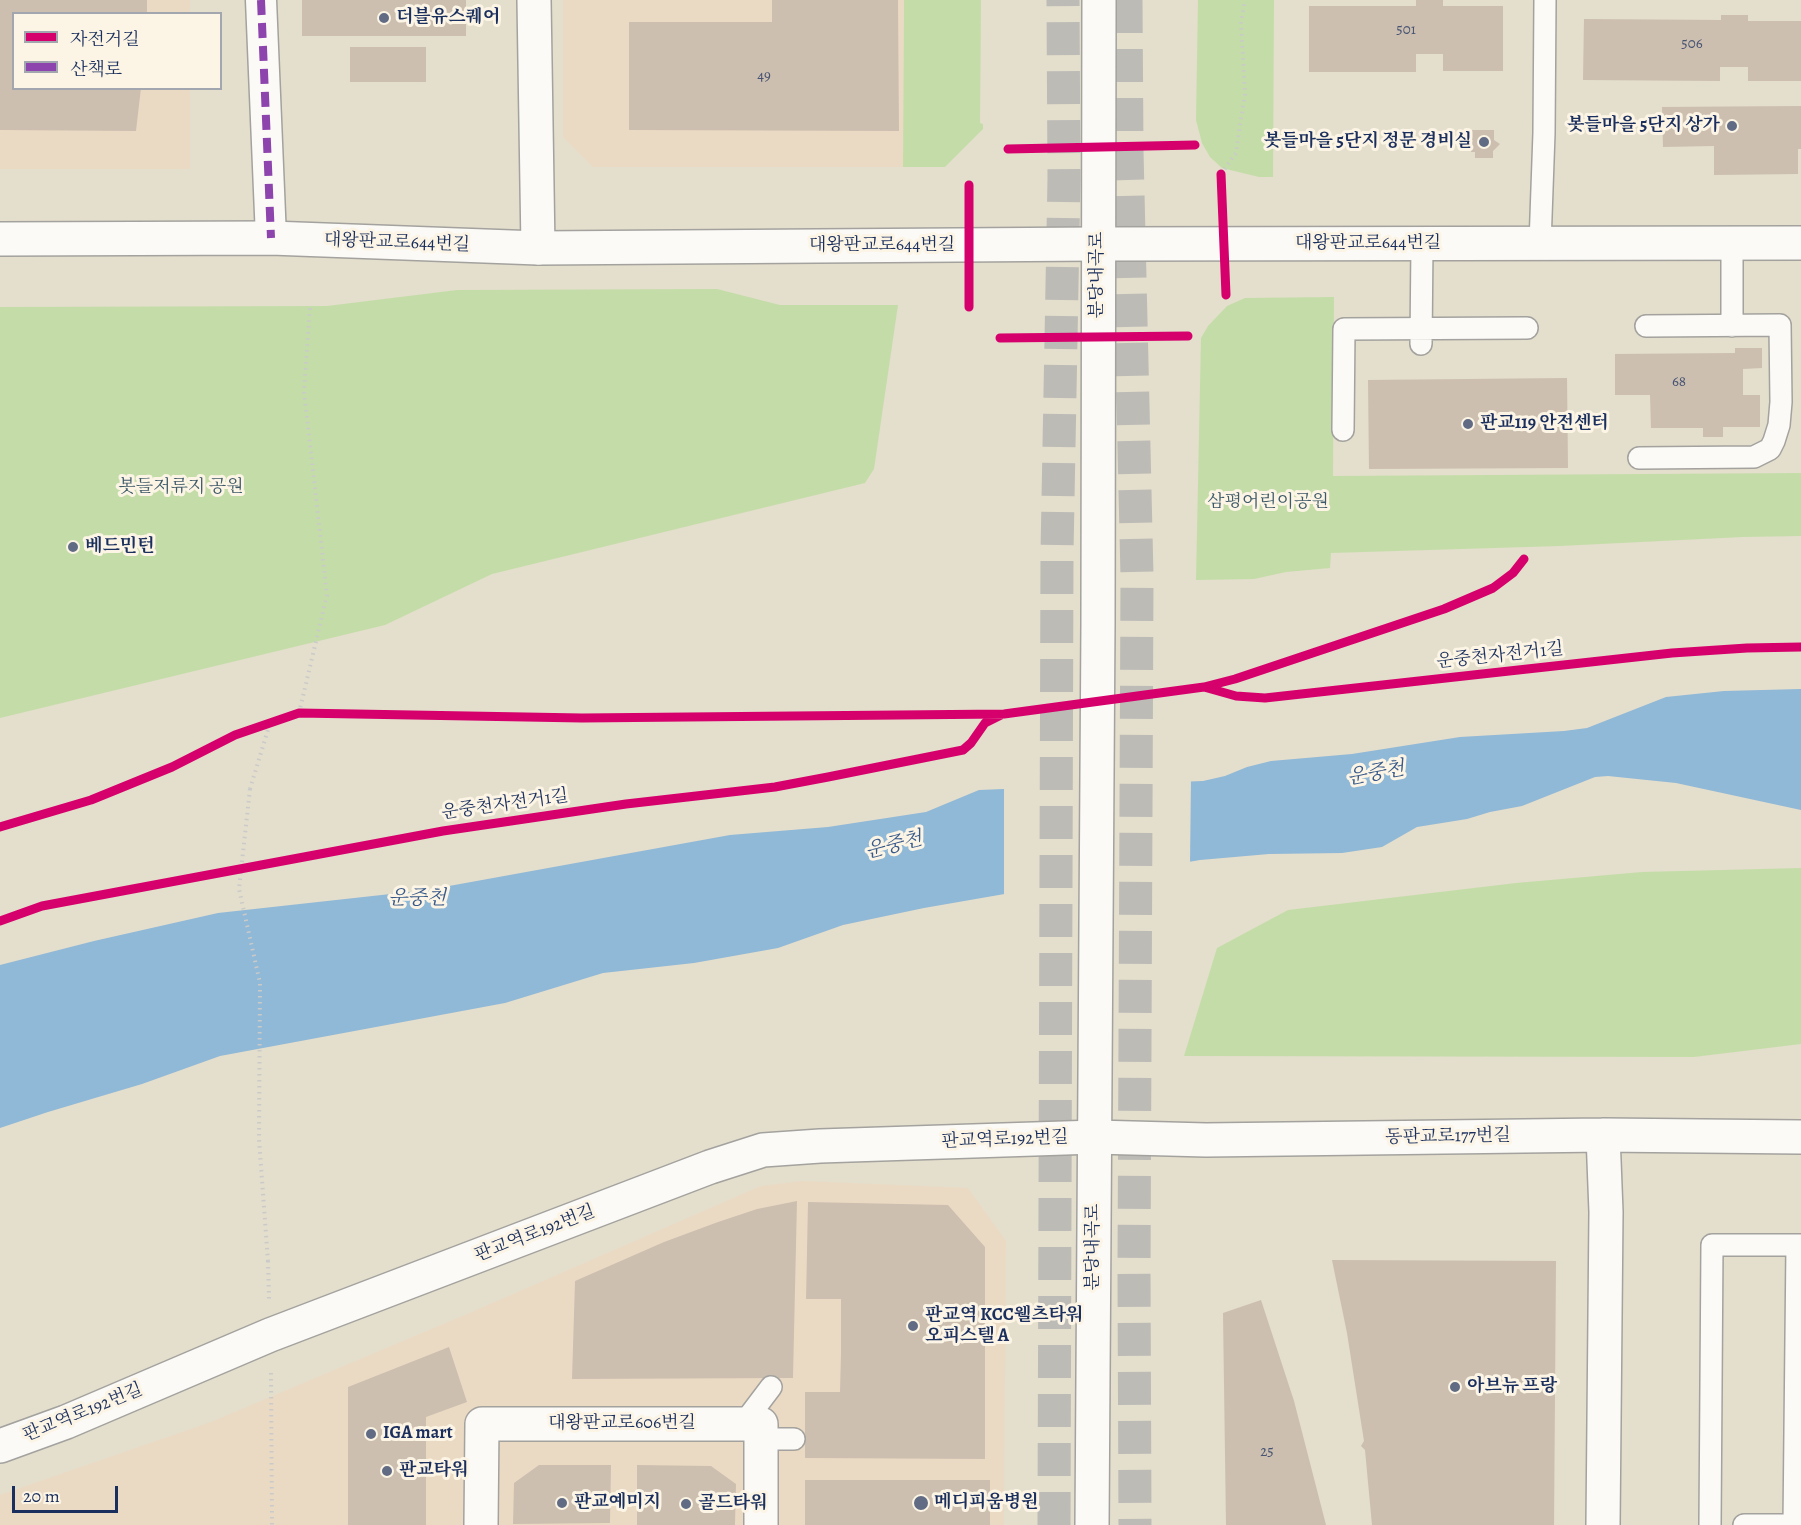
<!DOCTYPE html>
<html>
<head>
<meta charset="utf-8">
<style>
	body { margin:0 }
	#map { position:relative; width:1801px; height:1525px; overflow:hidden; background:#e4decc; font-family:Alegreya,"Noto Serif KR",serif }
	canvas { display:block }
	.legend { position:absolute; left:12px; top:12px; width:210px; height:78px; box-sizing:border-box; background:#fcf5e5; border:2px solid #a2a6af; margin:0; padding:8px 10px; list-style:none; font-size:18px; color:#1b2f5e }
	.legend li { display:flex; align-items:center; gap:12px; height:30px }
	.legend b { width:30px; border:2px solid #a2a6af }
	.scale { position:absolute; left:12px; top:1486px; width:106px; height:27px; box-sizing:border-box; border:3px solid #1b2f5e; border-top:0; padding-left:8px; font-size:18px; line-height:21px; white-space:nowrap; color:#1b2f5e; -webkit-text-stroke:4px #fcf5e5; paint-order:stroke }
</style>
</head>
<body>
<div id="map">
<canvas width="1801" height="1525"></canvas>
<ul class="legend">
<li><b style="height:8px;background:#d6006c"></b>자전거길</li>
<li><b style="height:8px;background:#8e44ad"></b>산책로</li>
</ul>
<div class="scale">20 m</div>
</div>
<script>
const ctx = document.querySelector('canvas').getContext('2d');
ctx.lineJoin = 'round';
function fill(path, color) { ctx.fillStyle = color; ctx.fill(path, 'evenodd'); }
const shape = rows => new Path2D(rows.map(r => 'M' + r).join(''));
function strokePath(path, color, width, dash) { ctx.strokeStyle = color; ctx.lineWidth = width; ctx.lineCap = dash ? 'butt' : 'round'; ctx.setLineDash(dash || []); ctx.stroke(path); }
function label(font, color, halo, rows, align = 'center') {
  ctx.font = font + ' Alegreya,"Noto Serif KR",serif'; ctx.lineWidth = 6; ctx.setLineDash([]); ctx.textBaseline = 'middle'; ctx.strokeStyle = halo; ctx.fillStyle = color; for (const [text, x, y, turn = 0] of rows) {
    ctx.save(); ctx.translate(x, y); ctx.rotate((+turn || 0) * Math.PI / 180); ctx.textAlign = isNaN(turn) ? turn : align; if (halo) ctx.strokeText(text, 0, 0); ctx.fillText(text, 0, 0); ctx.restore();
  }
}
const built = shape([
	[0,0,190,0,190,13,14,14,14,88,190,89,190,169,0,169],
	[563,0,904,0,903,167,593,167,563,137],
	[802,1181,968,1188,1006,1241,1004,1525,0,1525,0,1495,211,1422,479,1309,761,1186]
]);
const green = shape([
	[904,0,981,0,980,123,983,124,983,129,945,167,903,167],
	[1198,0,1274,0,1273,177,1259,177,1222,168,1210,157,1202,143,1196,120],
	[717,289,780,305,898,305,874,469,865,483,492,574,385,625,0,718,0,307,327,306,457,290],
	[1334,297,1333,476,1801,473,1801,536,1743,537,1560,546,1331,553,1330,568,1286,572,1254,579,1196,580,1201,338,1208,326,1227,306,1245,298],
	[1801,868,1801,1044,1694,1057,1184,1056,1217,948,1288,910,1516,883,1642,872]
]);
const water = shape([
	[1801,689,1801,810,1676,783,1608,776,1595,777,1522,806,1490,812,1467,819,1417,827,1382,847,1342,853,1269,854,1200,860,924,908,843,925,778,948,694,963,603,973,505,1003,220,1056,142,1084,48,1112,0,1128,0,965,94,941,218,913,427,890,730,835,828,827,926,812,979,790,1203,781,1225,776,1247,767,1271,761,1352,754,1460,737,1564,731,1587,728,1666,697,1724,691]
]);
const pier = shape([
	[1191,778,1190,865,1004,897,1004,786]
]);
const building = shape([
	[0,0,147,0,147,14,14,14,14,88,141,88,136,131,0,130],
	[302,0,466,0,466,36,302,36],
	[772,0,898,0,899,131,629,130,629,22,772,22],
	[1416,0,1443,0,1443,6,1503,6,1503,71,1443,71,1443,54,1416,54,1416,72,1309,72,1309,6,1416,6],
	[1721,15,1748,15,1748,21,1801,21,1801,81,1748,81,1748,67,1720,67,1720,81,1583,80,1584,19,1721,20],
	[350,47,426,47,426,82,350,82],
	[1801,106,1801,149,1798,149,1798,174,1714,175,1714,146,1663,147,1662,107],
	[1471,130,1494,130,1494,140,1500,144,1493,151,1493,158,1475,158,1475,152,1471,152],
	[1735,348,1762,348,1762,368,1743,369,1743,395,1760,395,1760,427,1723,427,1723,437,1703,437,1703,428,1651,428,1650,395,1615,395,1615,354,1735,353],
	[1567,378,1568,468,1369,469,1368,380],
	[797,1201,793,1378,572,1379,575,1281,664,1242,718,1222,757,1209],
	[808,1202,948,1205,985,1247,985,1459,805,1458,805,1392,840,1392,841,1353,841,1299,806,1299],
	[1332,1260,1556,1261,1554,1525,1372,1525,1365,1450,1361,1446,1364,1441,1347,1333],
	[1261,1300,1294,1401,1326,1525,1226,1525,1223,1313],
	[449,1347,467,1402,426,1417,426,1525,348,1525,348,1387],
	[539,1465,611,1465,610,1523,513,1524,514,1483],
	[637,1465,711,1466,736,1484,735,1525,637,1525],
	[805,1480,990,1480,990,1525,805,1525]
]);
const trunkTunnel = shape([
	[1126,0,1127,151,1137,576,1134,1271,1135,1525],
	[1054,1525,1057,553,1064,179,1063,0]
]);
const path = shape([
	[1221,174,1236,153,1241,119,1245,94,1241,22,1245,0],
	[299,713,327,595,304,391,310,306],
	[250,789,270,723],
	[268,1261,269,1299],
	[271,1373,272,1525]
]);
const service = shape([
	[1732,243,1732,326],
	[1540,244,1544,133,1545,0],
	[1421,344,1422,244],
	[1343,430,1344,329,1527,328],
	[1639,458,1754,457,1770,449,1774,441,1779,425,1781,402,1780,325,1646,326],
	[743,1424,771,1387],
	[761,1439,794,1439],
	[1710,1525,1712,1245,1801,1245],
	[1744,1525,1801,1525],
	[1794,1525,1797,1245]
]);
const pedestrian = shape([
	[261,0,271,238]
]);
const minor = shape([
	[534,0,538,248],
	[0,1446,66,1422,270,1335,710,1167,763,1150,820,1146,1095,1137,1206,1140,1603,1135,1801,1137],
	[481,1525,482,1424,761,1424,761,1525],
	[1603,1525,1606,1212,1603,1135]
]);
const tertiary = shape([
	[0,239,271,238,538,248,1097,244,1801,243]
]);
const primary = shape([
	[1092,1525,1098,623,1099,0]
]);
const pathBridge = shape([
	[250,789,239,889,260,983,259,1139,268,1261]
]);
const quiet = shape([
	[261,0,271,238]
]);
const cycleway = shape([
	[1008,149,1195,145],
	[1221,174,1226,295],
	[969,185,969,307],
	[1000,338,1188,336],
	[1204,687,1236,696,1265,698,1672,653,1747,648,1801,647],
	[0,827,91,800,172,767,235,735,299,713,582,718,1004,714,1204,687,1235,679,1444,609,1493,588,1513,573,1524,559],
	[0,921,42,906,443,831,626,804,775,787,828,777,963,750,971,743,985,723,1001,715]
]);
const markers = [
	[384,18,6,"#616c84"],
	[1732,126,6,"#616c84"],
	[1484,142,6,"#616c84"],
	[1468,424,6,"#616c84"],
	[73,547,6,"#616c84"],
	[913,1326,6,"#616c84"],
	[1455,1387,6,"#616c84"],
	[371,1434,6,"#616c84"],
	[387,1471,6,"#616c84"],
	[562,1503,6,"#616c84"],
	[921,1503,8,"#616c84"],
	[686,1504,6,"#616c84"]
];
const numberNames = [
	["501",1406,30],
	["506",1692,44],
	["49",764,76],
	["68",1679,382],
	["25",1267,1452]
];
const poiNames = [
	["더블유스퀘어",396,18],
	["봇들마을 5단지 상가",1720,126,"right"],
	["봇들마을 5단지 정문 경비실",1472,142,"right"],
	["판교119 안전센터",1480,424],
	["베드민턴",85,547],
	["판교역 KCC웰츠타워",925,1316],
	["오피스텔 A",925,1337],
	["아브뉴 프랑",1467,1387],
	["IGA mart",383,1434],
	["판교타워",399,1471],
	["판교예미지",574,1503],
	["메디피움병원",934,1503],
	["골드타워",698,1504]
];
const streetNames = [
	["대왕판교로644번길",397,243,2],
	["대왕판교로644번길",1368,244],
	["대왕판교로644번길",882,246],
	["분당내곡로",1098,275,-90],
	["운중천자전거1길",1500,656,-6],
	["운중천자전거1길",505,805,-8],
	["동판교로177번길",1448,1137,-1],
	["판교역로192번길",1005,1140,-2],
	["판교역로192번길",535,1234,-21],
	["분당내곡로",1094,1247,-90],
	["판교역로192번길",83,1413,-22],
	["대왕판교로606번길",622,1424]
];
const parkNames = [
	["봇들저류지 공원",181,488],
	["삼평어린이공원",1268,503]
];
const waterNames = [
	["운중천",1376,774,-10],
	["운중천",894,846,-14],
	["운중천",417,899]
];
fill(built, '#ebdac3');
fill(green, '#c4dda8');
fill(water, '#90b8d7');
fill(pier, '#e4decc');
fill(building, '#ccbfb0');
strokePath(trunkTunnel, '#bcbbb6', 33, [33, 16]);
strokePath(service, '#a3a29e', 24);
strokePath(pedestrian, '#a3a29e', 33);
strokePath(minor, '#a3a29e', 36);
strokePath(tertiary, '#a3a29e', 36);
strokePath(primary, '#a3a29e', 36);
strokePath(path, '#cacac9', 4, [1.5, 4.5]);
strokePath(service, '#fbfaf7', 21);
strokePath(pedestrian, '#fbfaf7', 30);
strokePath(minor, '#fbfaf7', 33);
strokePath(tertiary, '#fbfaf7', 33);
strokePath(primary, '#fbfaf7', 33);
strokePath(pathBridge, '#cacac9', 4, [1.5, 4.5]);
strokePath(quiet, '#8e44ad', 8, [15, 8]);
strokePath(cycleway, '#d6006c', 9);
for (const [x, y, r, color] of markers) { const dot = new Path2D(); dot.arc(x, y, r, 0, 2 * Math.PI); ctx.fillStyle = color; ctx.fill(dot); strokePath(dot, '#fcf5e5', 2); }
label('15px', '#475372', null, numberNames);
label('bold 18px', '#1b2f5e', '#fcf5e5', poiNames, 'left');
label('18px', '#1b2f5e', '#fcf5e5', streetNames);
label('18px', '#3e5a69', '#fcf5e5', parkNames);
label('italic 20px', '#37598a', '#fcf5e5', waterNames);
</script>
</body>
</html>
